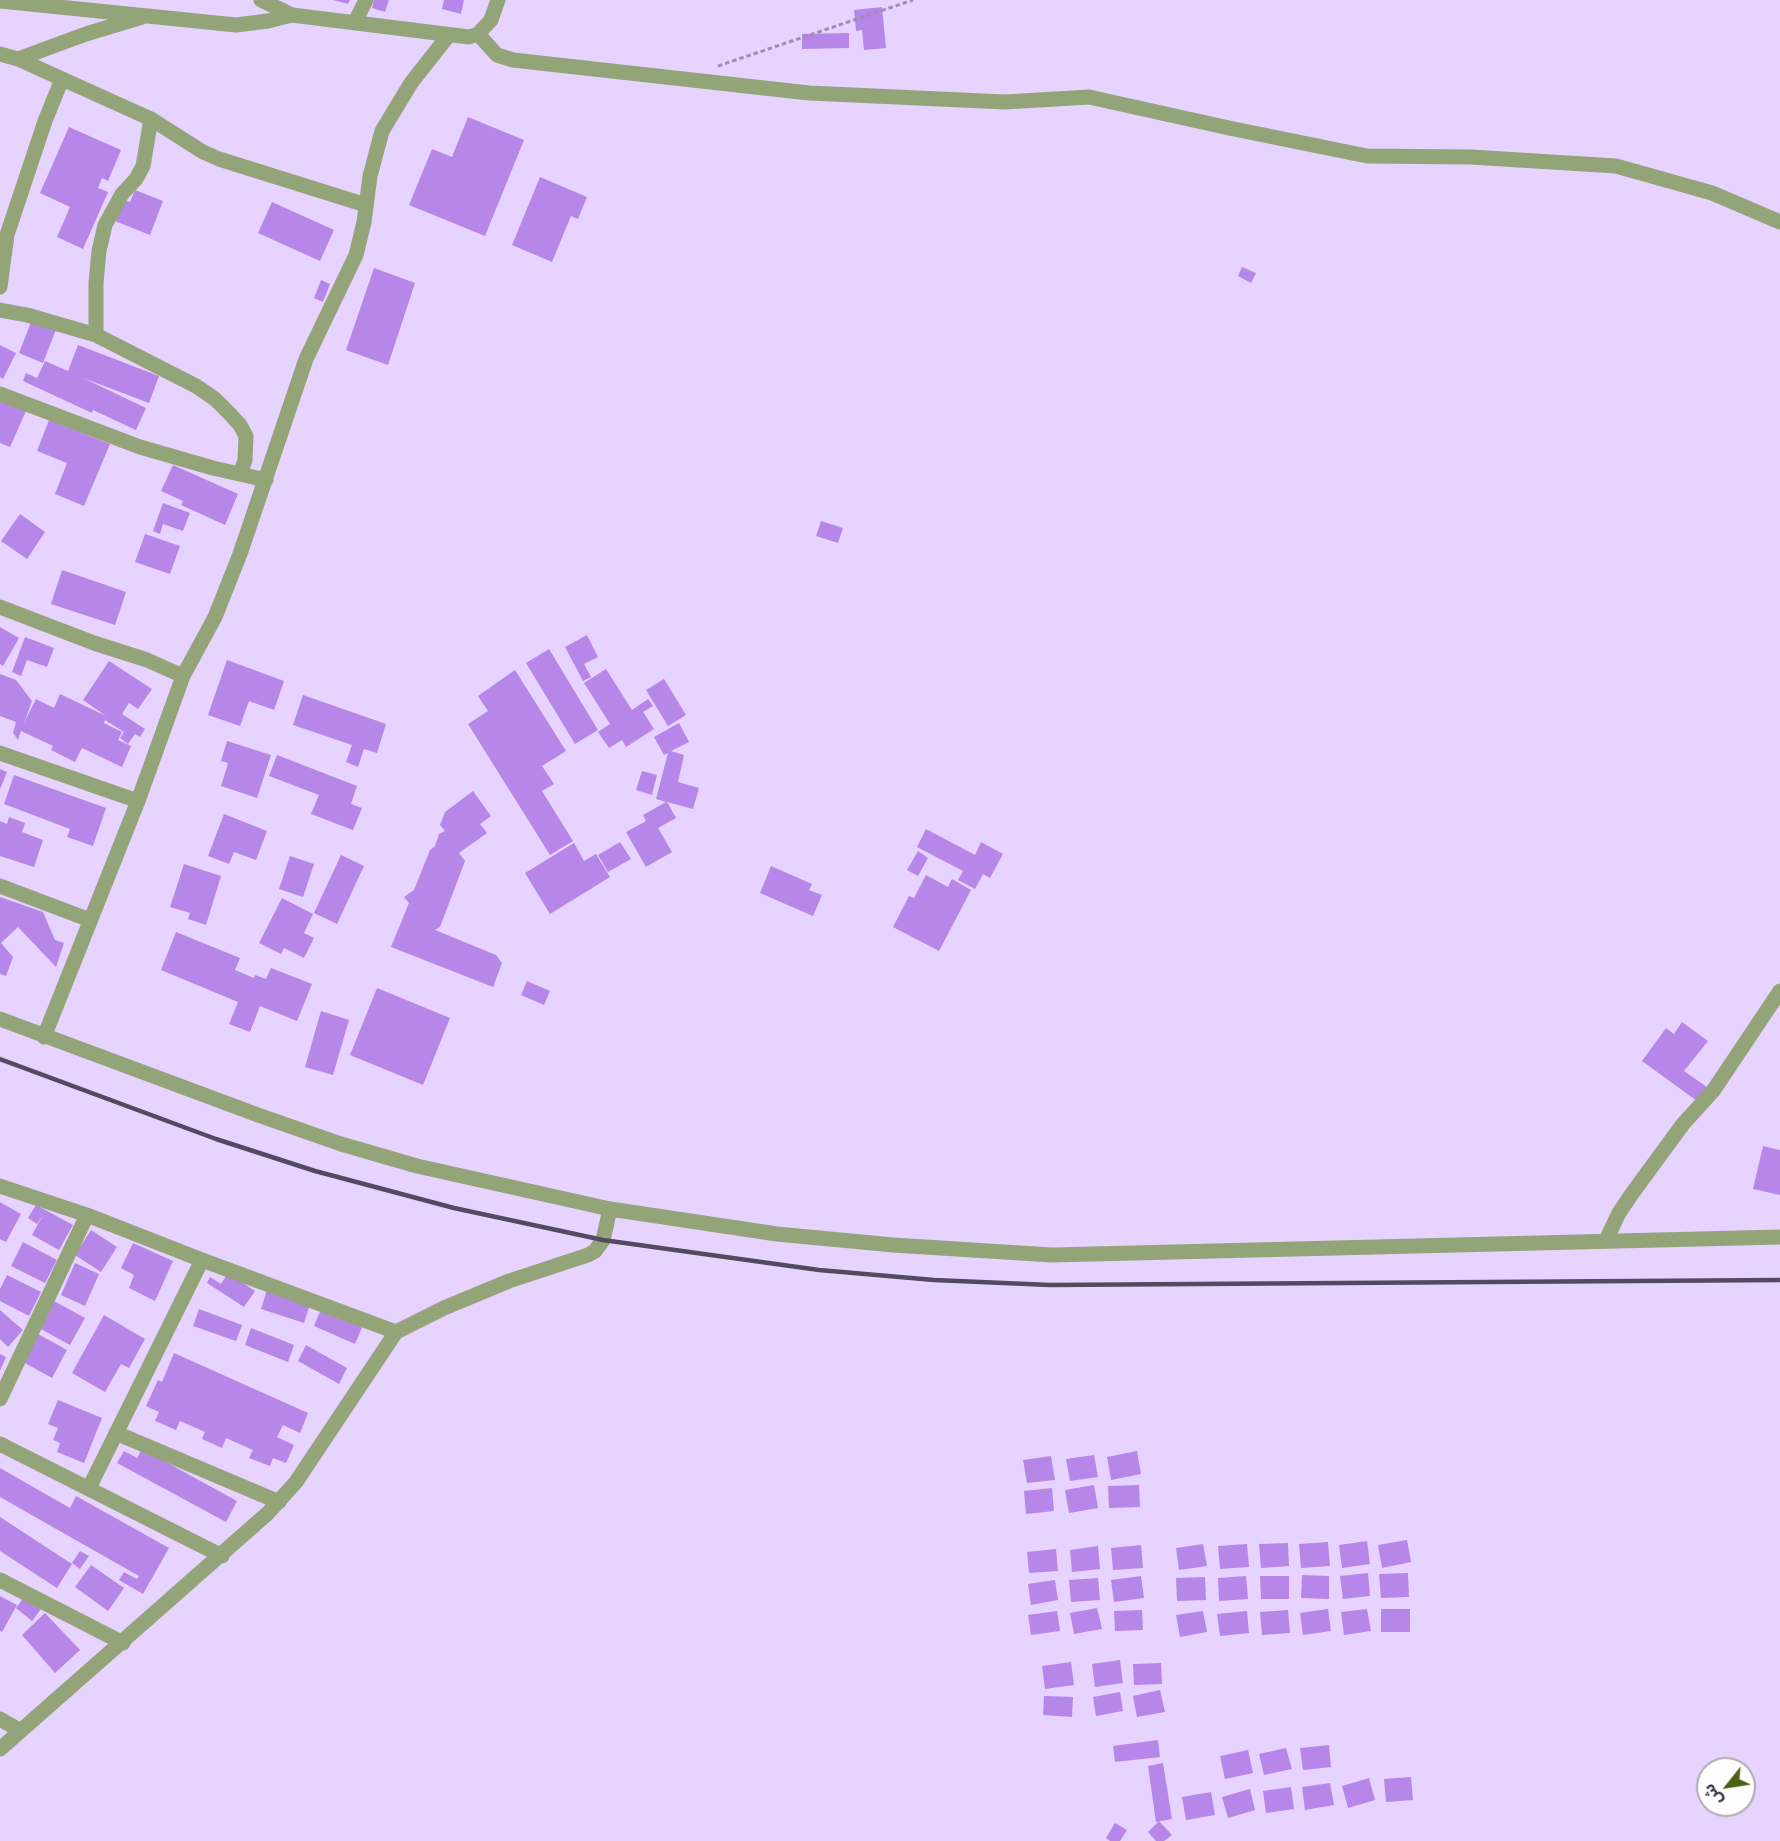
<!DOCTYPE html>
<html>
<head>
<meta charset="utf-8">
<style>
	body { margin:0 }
	#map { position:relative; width:1780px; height:1841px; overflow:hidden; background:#e7d3ff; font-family:"Archivo Narrow","Noto Sans Arabic",sans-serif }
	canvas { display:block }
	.north { position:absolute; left:1696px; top:1757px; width:60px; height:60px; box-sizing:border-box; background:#fefefe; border:2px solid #afacb2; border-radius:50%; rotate:240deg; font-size:16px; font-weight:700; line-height:24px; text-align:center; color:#383041 }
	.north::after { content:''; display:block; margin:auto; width:21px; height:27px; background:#4a6211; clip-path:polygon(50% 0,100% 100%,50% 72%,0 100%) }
</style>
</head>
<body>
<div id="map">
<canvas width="1780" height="1841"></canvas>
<div class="north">ش</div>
</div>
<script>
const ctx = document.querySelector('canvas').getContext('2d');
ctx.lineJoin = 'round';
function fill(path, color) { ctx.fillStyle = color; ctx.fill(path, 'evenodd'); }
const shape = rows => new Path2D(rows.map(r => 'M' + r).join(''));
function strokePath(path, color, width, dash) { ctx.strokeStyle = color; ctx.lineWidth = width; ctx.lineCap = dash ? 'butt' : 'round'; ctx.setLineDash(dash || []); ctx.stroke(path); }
const building = shape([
	[333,0,350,0,348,4],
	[374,0,389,0,385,12,372,8],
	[444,0,464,0,461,14,442,9],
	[882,7,886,48,864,50,862,30,856,31,854,10],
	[849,33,849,48,802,49,802,34],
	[468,117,524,140,485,236,409,205,432,149,452,157],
	[69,127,121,150,108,181,102,178,98,188,108,192,83,249,57,237,70,207,40,193],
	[540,177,587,197,578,219,571,216,552,262,512,245],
	[135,190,163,201,150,235,115,221,123,200,130,202],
	[272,202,334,230,320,261,258,233],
	[1242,267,1256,273,1251,283,1238,276],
	[374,268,415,283,388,365,346,350],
	[321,280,330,284,323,302,314,298],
	[33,317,57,327,43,363,19,353],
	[0,345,16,353,3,379,0,377],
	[78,345,159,376,149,403,83,378,146,408,136,430,93,410,92,413,23,381,26,373,37,378,45,361,68,371],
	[0,401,26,411,10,447,0,443],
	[49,420,110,444,84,506,55,494,67,463,37,451],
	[173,465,238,494,225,525,181,505,183,501,161,491],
	[163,503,190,513,183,531,163,524,160,534,153,531],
	[20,514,45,532,27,559,1,541],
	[821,521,843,528,838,543,816,536],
	[145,534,180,546,170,574,135,562],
	[62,570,126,592,115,625,51,604],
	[0,627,19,638,3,666,0,664],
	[587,635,598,657,584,664,591,677,583,681,565,647],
	[25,637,54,648,47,667,27,660,21,676,12,672],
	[549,649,598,730,575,744,526,663],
	[227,660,284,681,274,710,249,701,240,726,208,715],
	[109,661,152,689,138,709,129,703,122,714,145,729,140,737,135,734,128,744,120,738,124,732,105,720,104,723,122,732,118,740,131,746,122,767,82,748,75,762,51,750,53,746,21,731,18,740,13,733,16,722,0,716,0,674,16,680,32,701,24,723,36,699,54,708,60,694,106,716,83,700],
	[606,669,632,710,648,699,653,706,643,712,654,729,626,747,622,740,609,748,598,732,610,724,584,683],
	[515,670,566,751,542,766,554,784,542,791,573,841,550,855,468,724,488,711,478,696],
	[664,679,686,715,668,726,646,690],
	[303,695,386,724,377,753,364,749,358,767,346,762,352,745,293,725],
	[679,723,689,742,671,751,684,755,678,782,699,788,693,809,667,802,676,818,658,828,672,852,646,867,626,832,646,821,643,815,666,802,656,799,668,753,664,755,654,737],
	[227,741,271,755,257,798,221,786,228,763,221,761],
	[277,755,357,786,351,804,362,808,353,830,311,814,319,795,269,776],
	[0,769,7,772,0,789],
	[642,771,657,775,652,795,636,790],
	[14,775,106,808,93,846,67,837,70,829,4,804],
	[473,791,491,816,480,824,487,833,459,853,465,861,440,927,435,930,496,955,502,963,493,987,391,947,409,903,404,897,414,890,430,850,435,846,439,834,445,831,440,825,445,812],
	[224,814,267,831,256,860,234,852,229,864,208,856],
	[9,817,25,823,22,832,43,840,34,867,0,856,0,821,7,824],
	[926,829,975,855,981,842,1003,854,990,878,983,874,975,889,958,880,963,871,917,847],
	[620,842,631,859,608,872,598,855],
	[574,843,584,861,596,854,610,877,550,914,525,873],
	[918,851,928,858,918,876,907,870],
	[341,855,364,866,337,924,314,913],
	[290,856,314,864,303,897,279,889],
	[184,864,221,876,206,925,188,919,190,913,170,907],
	[771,866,812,884,809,890,822,895,813,916,760,893],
	[926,875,948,887,952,879,971,890,939,951,893,927,909,896,914,898],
	[0,897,43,912,55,940,64,943,56,967,18,927,1,943,13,957,6,976,0,974],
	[282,898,313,914,304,933,314,938,304,958,284,948,281,954,259,943],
	[176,932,240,958,235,970,254,978,255,975,266,979,271,968,312,984,297,1021,260,1006,250,1032,229,1024,238,1002,161,970],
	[527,981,550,991,544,1005,521,995],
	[377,988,450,1018,423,1085,350,1055],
	[321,1011,349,1020,333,1075,305,1067],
	[1682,1022,1708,1041,1684,1071,1707,1087,1697,1101,1642,1061,1666,1028,1674,1034],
	[1763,1146,1780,1150,1780,1195,1753,1189],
	[0,1202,21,1214,6,1242,0,1239],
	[36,1205,73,1225,59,1250,32,1235,43,1215,37,1224,28,1218],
	[91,1230,117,1247,101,1272,75,1255],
	[23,1242,57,1260,45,1283,11,1266],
	[133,1243,173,1261,155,1301,129,1288,134,1275,121,1268],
	[75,1263,99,1274,85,1306,61,1295],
	[228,1273,255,1291,244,1307,207,1283,210,1277,221,1284],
	[7,1275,41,1292,29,1316,0,1301,0,1289],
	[267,1290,310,1304,304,1323,261,1309],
	[54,1301,85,1318,70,1345,39,1328],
	[322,1307,363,1325,355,1344,314,1326],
	[199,1309,242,1325,236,1341,193,1326],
	[0,1310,23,1330,8,1347,0,1339],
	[104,1315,145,1339,129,1368,121,1364,105,1392,72,1373],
	[251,1328,294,1345,288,1362,245,1345],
	[38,1334,67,1350,52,1378,23,1362],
	[306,1345,347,1368,339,1384,298,1361],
	[174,1353,308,1413,300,1433,283,1425,277,1437,294,1445,286,1463,273,1458,270,1466,249,1458,253,1450,226,1438,222,1448,202,1439,205,1432,180,1421,176,1430,155,1421,159,1412,146,1406,158,1380,162,1382],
	[0,1354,6,1357,0,1371],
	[58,1400,102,1418,84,1463,57,1452,60,1443,53,1440,58,1428,48,1424],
	[142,1449,237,1501,226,1522,117,1463,124,1451,137,1458],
	[1137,1451,1141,1474,1111,1480,1107,1457],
	[1094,1455,1098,1477,1070,1481,1066,1459],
	[1051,1456,1055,1480,1027,1483,1023,1460],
	[0,1468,70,1508,76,1496,169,1548,143,1594,119,1580,124,1572,137,1579,139,1576,0,1497],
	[1094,1485,1098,1508,1069,1513,1065,1490],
	[1139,1485,1140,1507,1109,1508,1108,1486],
	[1052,1488,1054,1511,1026,1514,1024,1491],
	[0,1517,72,1564,57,1588,0,1551],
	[1407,1540,1411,1562,1382,1568,1378,1545],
	[1367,1541,1370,1564,1342,1568,1339,1545],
	[1328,1542,1330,1566,1301,1568,1299,1544],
	[1288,1543,1289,1566,1261,1568,1259,1544],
	[1203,1544,1207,1566,1179,1570,1176,1548],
	[1247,1544,1249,1567,1220,1569,1218,1546],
	[1141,1545,1143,1568,1113,1570,1111,1548],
	[1098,1546,1100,1569,1072,1572,1070,1550],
	[1056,1549,1058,1571,1029,1573,1027,1552],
	[80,1551,89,1556,80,1569,72,1563],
	[91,1565,124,1588,108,1611,75,1587],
	[1368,1573,1370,1596,1343,1599,1340,1576],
	[1408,1573,1409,1597,1381,1598,1379,1574],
	[1302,1575,1329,1576,1329,1599,1301,1598],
	[1141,1576,1144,1598,1114,1602,1111,1580],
	[1246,1576,1248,1599,1219,1601,1218,1578],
	[1260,1576,1289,1576,1289,1599,1261,1599],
	[1205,1577,1206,1600,1177,1601,1176,1578],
	[1098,1578,1100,1600,1071,1602,1069,1580],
	[1055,1580,1058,1600,1031,1605,1028,1584],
	[0,1596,17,1605,2,1632,0,1631],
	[25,1596,41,1609,32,1621,16,1608],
	[1097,1608,1102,1629,1074,1634,1070,1613],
	[1328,1609,1331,1631,1303,1635,1300,1613],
	[1367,1609,1371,1631,1344,1635,1341,1612],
	[1381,1609,1410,1609,1410,1632,1381,1632],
	[1142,1610,1143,1630,1115,1631,1114,1611],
	[1288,1610,1290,1633,1262,1635,1260,1612],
	[1057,1611,1060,1631,1031,1635,1028,1615],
	[1203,1611,1207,1632,1180,1637,1176,1615],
	[1247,1611,1249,1633,1220,1636,1217,1614],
	[45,1613,80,1650,55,1673,22,1635],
	[1120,1660,1123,1683,1095,1687,1092,1664],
	[1071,1662,1074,1685,1045,1689,1042,1666],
	[1161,1663,1162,1684,1134,1685,1133,1664],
	[1160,1690,1165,1712,1137,1717,1133,1696],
	[1120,1692,1123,1711,1096,1716,1093,1697],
	[1044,1696,1073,1697,1072,1717,1043,1715],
	[1158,1740,1160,1757,1115,1762,1113,1746],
	[1329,1745,1331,1767,1303,1770,1300,1748],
	[1286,1748,1292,1769,1264,1775,1259,1754],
	[1248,1750,1253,1773,1225,1779,1220,1756],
	[1163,1763,1172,1819,1156,1822,1148,1766],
	[1411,1777,1413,1800,1386,1802,1384,1779],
	[1369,1778,1375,1800,1348,1808,1342,1786],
	[1330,1783,1334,1805,1305,1810,1302,1787],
	[1291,1787,1294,1809,1266,1813,1263,1791],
	[1250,1789,1255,1810,1228,1818,1222,1797],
	[1211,1792,1215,1815,1186,1820,1182,1797],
	[1159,1821,1172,1835,1164,1841,1156,1841,1148,1832],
	[1115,1823,1127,1830,1120,1841,1110,1841,1106,1838]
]);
const path = shape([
	[718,66,913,0]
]);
const street = shape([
	[261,0,292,15,469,37,478,34,491,20,498,0],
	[0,1,236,25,268,21,292,15],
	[355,22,366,0],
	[478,34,497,55,513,60,809,93,1005,102,1089,97,1229,128,1367,156,1471,157,1616,166,1712,193,1780,222],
	[0,54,18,59,151,119,203,152,219,159,366,205],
	[18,59,86,34,142,17],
	[0,287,7,235,45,121,62,79],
	[0,310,27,315,96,335,196,386,215,399,230,414,240,425,246,436,245,460,240,474],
	[96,335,96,283,99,251,105,225,122,194,136,179,143,166,151,119],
	[0,394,140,447,213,468,266,480],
	[0,607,94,643,147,660,183,676],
	[0,753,138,801],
	[0,886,90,920],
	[0,1019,258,1115,341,1144,417,1166,610,1209,777,1234,893,1245,1052,1255,1780,1237],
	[44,1037,138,801,183,676,215,617,240,554,306,359,356,255,364,222,370,176,382,131,411,83,448,36],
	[0,1186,87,1215,202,1260,396,1332],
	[1606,1240,1619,1213,1631,1195,1683,1124,1713,1091,1780,991],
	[0,1399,87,1215],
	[116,1433,279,1502],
	[0,1444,222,1556],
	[89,1488,202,1260],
	[0,1580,123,1643],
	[0,1719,21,1731],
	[0,1749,268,1513,296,1482,396,1332,444,1308,509,1281,588,1255,595,1251,603,1240,610,1209]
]);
const rail = shape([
	[0,1059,216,1139,315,1171,454,1208,603,1240,819,1270,934,1280,1050,1285,1780,1280]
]);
fill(building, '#b786e9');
strokePath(path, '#9e8fb0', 3, [4.5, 3]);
strokePath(street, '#93a578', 15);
strokePath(rail, '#544a5f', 4.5);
</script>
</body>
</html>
